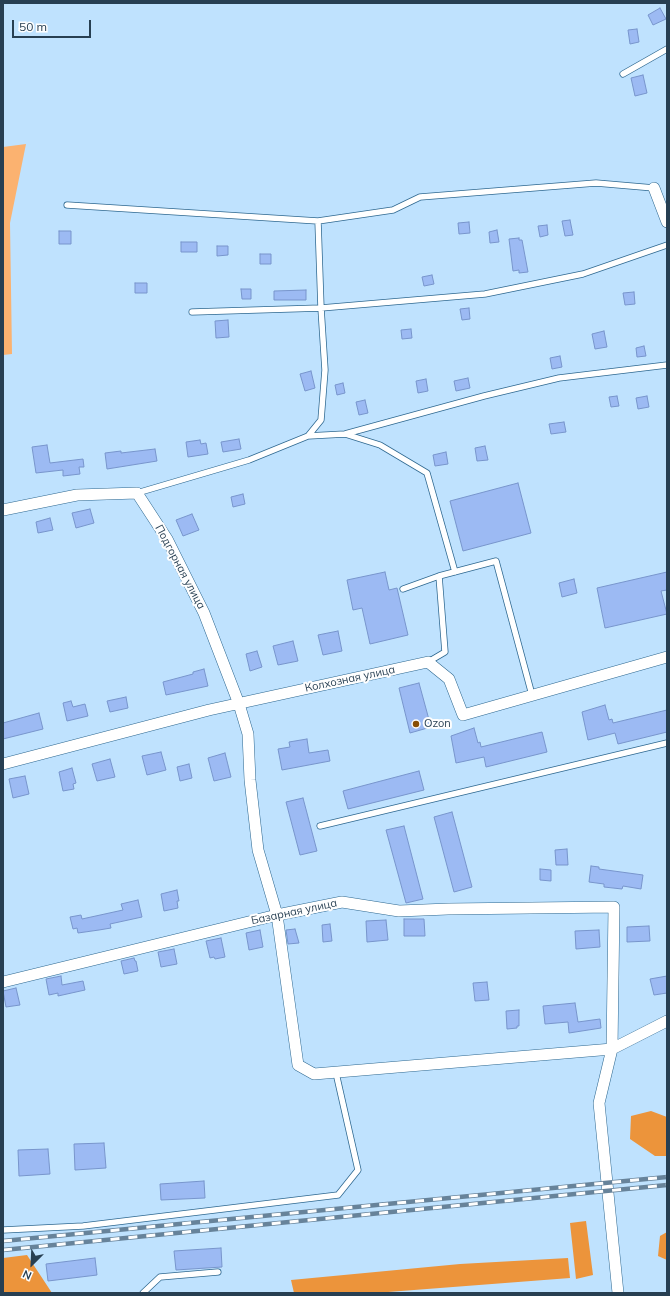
<!DOCTYPE html>
<html>
<head>
<meta charset="utf-8">
<style>
	body { margin:0 }
	#map { position:relative; width:670px; height:1296px; overflow:hidden; background:#bfe2fe; font-family:Mulish,sans-serif }
	canvas { display:block }
	.frame { position:absolute; inset:0; border:4px solid #273f52; pointer-events:none }
	.north { position:absolute; left:12px; top:1244px; width:40px; height:40px; -webkit-text-stroke:3px #fefefe; paint-order:stroke; rotate:204deg; font-size:11px; font-weight:700; line-height:16px; text-align:center; color:#273f52 }
	.north::after { content:''; display:block; margin:auto; width:14px; height:18px; background:#273f52; clip-path:polygon(50% 0,100% 100%,50% 72%,0 100%) }
	.scale { position:absolute; left:12px; top:20px; width:79px; height:18px; box-sizing:border-box; border:2px solid #273f52; border-top:0; padding-left:5px; font-size:12px; line-height:14px; white-space:nowrap; color:#273f52; -webkit-text-stroke:3px #fefefe; paint-order:stroke }
</style>
</head>
<body>
<div id="map">
<canvas width="670" height="1296"></canvas>
<div class="frame"></div>
<div class="north">N</div>
<div class="scale">50 m</div>
</div>
<script>
const ctx = document.querySelector('canvas').getContext('2d');
ctx.lineJoin = 'round';
function fill(path, color) { ctx.fillStyle = color; ctx.fill(path, 'evenodd'); }
const shape = rows => new Path2D(rows.map(r => 'M' + r).join(''));
function strokePath(path, color, width, dash) { ctx.strokeStyle = color; ctx.lineWidth = width; ctx.lineCap = dash ? 'butt' : 'round'; ctx.setLineDash(dash || []); ctx.stroke(path); }
function label(font, color, halo, rows, align = 'center') {
  ctx.font = font + ' Mulish,sans-serif'; ctx.lineWidth = 4; ctx.setLineDash([]); ctx.textBaseline = 'middle'; ctx.strokeStyle = halo; ctx.fillStyle = color; for (const [text, x, y, turn = 0] of rows) {
    ctx.save(); ctx.translate(x, y); ctx.rotate((+turn || 0) * Math.PI / 180); ctx.textAlign = isNaN(turn) ? turn : align; if (halo) ctx.strokeText(text, 0, 0); ctx.fillText(text, 0, 0); ctx.restore();
  }
}
const green = shape([
	[26,144,10,223,12,354,3,355,3,147]
]);
const forest = shape([
	[651,1111,667,1117,667,1156,655,1156,630,1139,631,1116],
	[586,1221,593,1275,576,1279,570,1223],
	[667,1232,667,1260,658,1256,660,1236],
	[27,1255,52,1293,3,1293,3,1258],
	[568,1258,570,1278,375,1293,294,1293,291,1280,460,1264]
]);
const building = shape([
	[660,8,666,19,653,25,648,15,660,8],
	[637,29,639,42,630,44,628,30,637,29],
	[643,75,647,93,635,96,631,78,643,75],
	[570,220,573,235,565,236,562,221,570,220],
	[469,222,470,233,459,234,458,223,469,222],
	[547,225,548,235,540,237,538,226,547,225],
	[497,230,499,242,490,243,489,232,497,230],
	[59,231,71,231,71,244,59,244,59,231],
	[519,238,519,240,522,240,528,272,519,273,519,270,513,271,509,239,519,238],
	[181,242,197,242,197,252,181,252,181,242],
	[217,246,228,246,228,255,217,256,217,246],
	[260,254,271,254,271,264,260,264,260,254],
	[432,275,434,284,424,286,422,277,432,275],
	[135,283,147,283,147,293,135,293,135,283],
	[241,289,251,289,251,299,242,299,241,289],
	[306,290,306,300,274,300,274,291,306,290],
	[634,292,635,304,625,305,623,293,634,292],
	[469,308,470,319,462,320,460,309,469,308],
	[228,320,229,337,216,338,215,321,228,320],
	[411,329,412,338,402,339,401,330,411,329],
	[604,331,607,347,595,349,592,334,604,331],
	[644,346,646,356,637,357,636,348,644,346],
	[560,356,562,367,552,369,550,358,560,356],
	[311,371,315,388,305,391,300,374,311,371],
	[468,378,470,388,456,391,454,381,468,378],
	[426,379,428,391,418,393,416,381,426,379],
	[343,383,345,393,337,395,335,385,343,383],
	[617,396,619,406,611,407,609,397,617,396],
	[647,396,649,407,638,409,636,398,647,396],
	[365,400,368,413,359,415,356,402,365,400],
	[564,422,566,432,551,434,549,424,564,422],
	[239,439,241,449,223,452,221,442,239,439],
	[200,440,201,444,206,443,208,454,188,457,186,442,200,440],
	[47,445,50,463,83,459,84,467,79,467,80,474,63,476,63,470,36,473,32,447,47,445],
	[485,446,488,460,477,461,475,448,485,446],
	[155,449,157,461,107,469,105,453,121,451,121,453,155,449],
	[446,452,448,464,435,466,433,455,446,452],
	[518,483,531,533,463,551,450,501,518,483],
	[243,494,245,504,233,507,231,497,243,494],
	[90,509,94,523,76,528,72,513,90,509],
	[192,514,199,530,183,536,176,520,192,514],
	[50,518,53,530,38,533,36,522,50,518],
	[385,572,389,590,397,588,408,635,370,644,362,608,353,610,347,580,385,572],
	[667,572,667,590,661,591,667,614,605,628,597,588,667,572],
	[574,579,577,593,562,597,559,583,574,579],
	[338,631,342,651,323,655,318,635,338,631],
	[293,641,298,661,278,665,273,646,293,641],
	[257,651,262,667,250,671,246,654,257,651],
	[204,669,208,686,166,695,163,682,193,674,193,672,204,669],
	[419,683,431,727,410,733,399,688,419,683],
	[126,697,128,708,110,712,107,701,126,697],
	[71,701,73,707,85,704,88,716,67,721,63,703,71,701],
	[605,705,609,720,612,719,613,723,667,710,667,732,618,744,615,733,588,740,582,712,605,705],
	[39,713,43,729,3,739,3,723,39,713],
	[474,728,478,743,480,742,481,747,542,732,547,752,486,767,484,757,456,763,451,736,474,728],
	[307,739,309,753,328,750,330,761,282,770,278,749,290,747,289,742,307,739],
	[161,752,166,770,147,775,142,756,161,752],
	[225,753,231,777,214,781,208,758,225,753],
	[110,759,115,777,97,781,92,764,110,759],
	[189,764,192,778,180,781,177,767,189,764],
	[72,768,76,783,73,784,74,789,63,791,59,772,72,768],
	[419,771,424,790,348,809,343,791,419,771],
	[25,776,29,794,13,798,9,779,25,776],
	[303,798,317,851,300,855,286,802,303,798],
	[452,812,472,887,454,892,434,817,452,812],
	[404,826,423,899,406,903,386,830,404,826],
	[567,849,568,865,556,865,555,850,567,849],
	[591,866,599,867,599,869,643,875,641,889,623,886,622,889,604,887,604,884,589,882,591,866],
	[540,869,551,870,551,881,540,880,540,869],
	[177,890,179,901,177,901,178,908,164,911,161,894,177,890],
	[138,900,142,917,110,924,111,928,99,930,78,933,77,928,73,929,70,917,81,915,82,919,123,910,121,904,138,900],
	[404,919,424,919,425,936,404,936,404,919],
	[386,920,388,940,367,942,366,921,386,920],
	[330,924,332,941,323,942,322,925,330,924],
	[649,926,650,941,627,942,627,927,649,926],
	[295,929,299,943,288,944,286,930,295,929],
	[260,930,263,947,249,950,246,933,260,930],
	[599,930,600,947,576,949,575,931,599,930],
	[221,938,225,957,215,959,214,957,210,958,206,941,221,938],
	[174,949,177,964,161,967,158,952,174,949],
	[134,958,135,961,136,961,138,971,124,974,121,961,134,958],
	[61,976,62,985,83,981,85,990,58,996,58,993,49,995,46,979,61,976],
	[667,976,667,993,654,995,650,979,667,976],
	[487,982,489,1000,475,1001,473,983,487,982],
	[16,988,20,1005,6,1007,3,991,16,988],
	[575,1003,578,1022,600,1019,601,1028,569,1033,568,1022,545,1024,543,1006,575,1003],
	[519,1010,519,1026,517,1026,517,1028,507,1029,506,1011,519,1010],
	[104,1143,106,1168,75,1170,74,1144,104,1143],
	[48,1149,50,1174,19,1176,18,1150,48,1149],
	[204,1181,205,1198,161,1200,160,1184,204,1181],
	[221,1248,222,1267,176,1270,174,1251,221,1248],
	[95,1258,97,1275,48,1281,46,1264,95,1258]
]);
const lane = shape([
	[623,74,667,49],
	[67,205,318,221],
	[192,312,321,308,485,294,583,274,667,245],
	[345,434,380,445,427,473,455,572],
	[308,436,345,434,484,396,559,378,667,365],
	[137,493,249,460,308,436,321,420,325,370,321,308,318,221,393,210,420,197,596,183,654,188],
	[403,589,439,576,496,561,532,695],
	[428,662,445,652,439,576],
	[320,826,667,743],
	[3,1230,83,1226,338,1195,358,1170,336,1073],
	[143,1293,160,1277,218,1272]
]);
const street = shape([
	[654,188,667,222],
	[3,510,77,495,137,493,167,539,204,613,239,704,248,734,250,780,258,850,277,915,298,1065,314,1074,612,1049,614,907,448,909,399,911,342,902,277,915,3,982],
	[3,764,209,710,428,662,449,679,463,715,667,657],
	[618,1293,599,1103,612,1049,667,1021]
]);
const rail = shape([
	[3,1241,667,1177],
	[3,1250,667,1185]
]);
const markers = [
	[416,724,4,"#884e05"]
];
const streetNames = [
	["Подгорная улица",180,567,62],
	["Колхозная улица",350,679,-12],
	["Базарная улица",294,912,-12]
];
const poiNames = [
	["Ozon",424,724]
];
fill(green, '#fbb270');
fill(forest, '#ec943b');
fill(building, '#9cbaf3');
strokePath(building, '#7895cc', 1);
strokePath(lane, '#2e6890', 7);
strokePath(street, '#2e6890', 12);
strokePath(lane, '#fff', 5.5);
strokePath(street, '#fff', 11);
strokePath(rail, '#67839a', 4.5);
strokePath(rail, '#fefefe', 3, [9]);
for (const [x, y, r, color] of markers) { const dot = new Path2D(); dot.arc(x, y, r, 0, 2 * Math.PI); ctx.fillStyle = color; ctx.fill(dot); strokePath(dot, '#fefefe', 1.5); }
label('11px', '#273f52', '#fefefe', streetNames);
label('11px', '#273f52', '#fefefe', poiNames, 'left');
</script>
</body>
</html>
